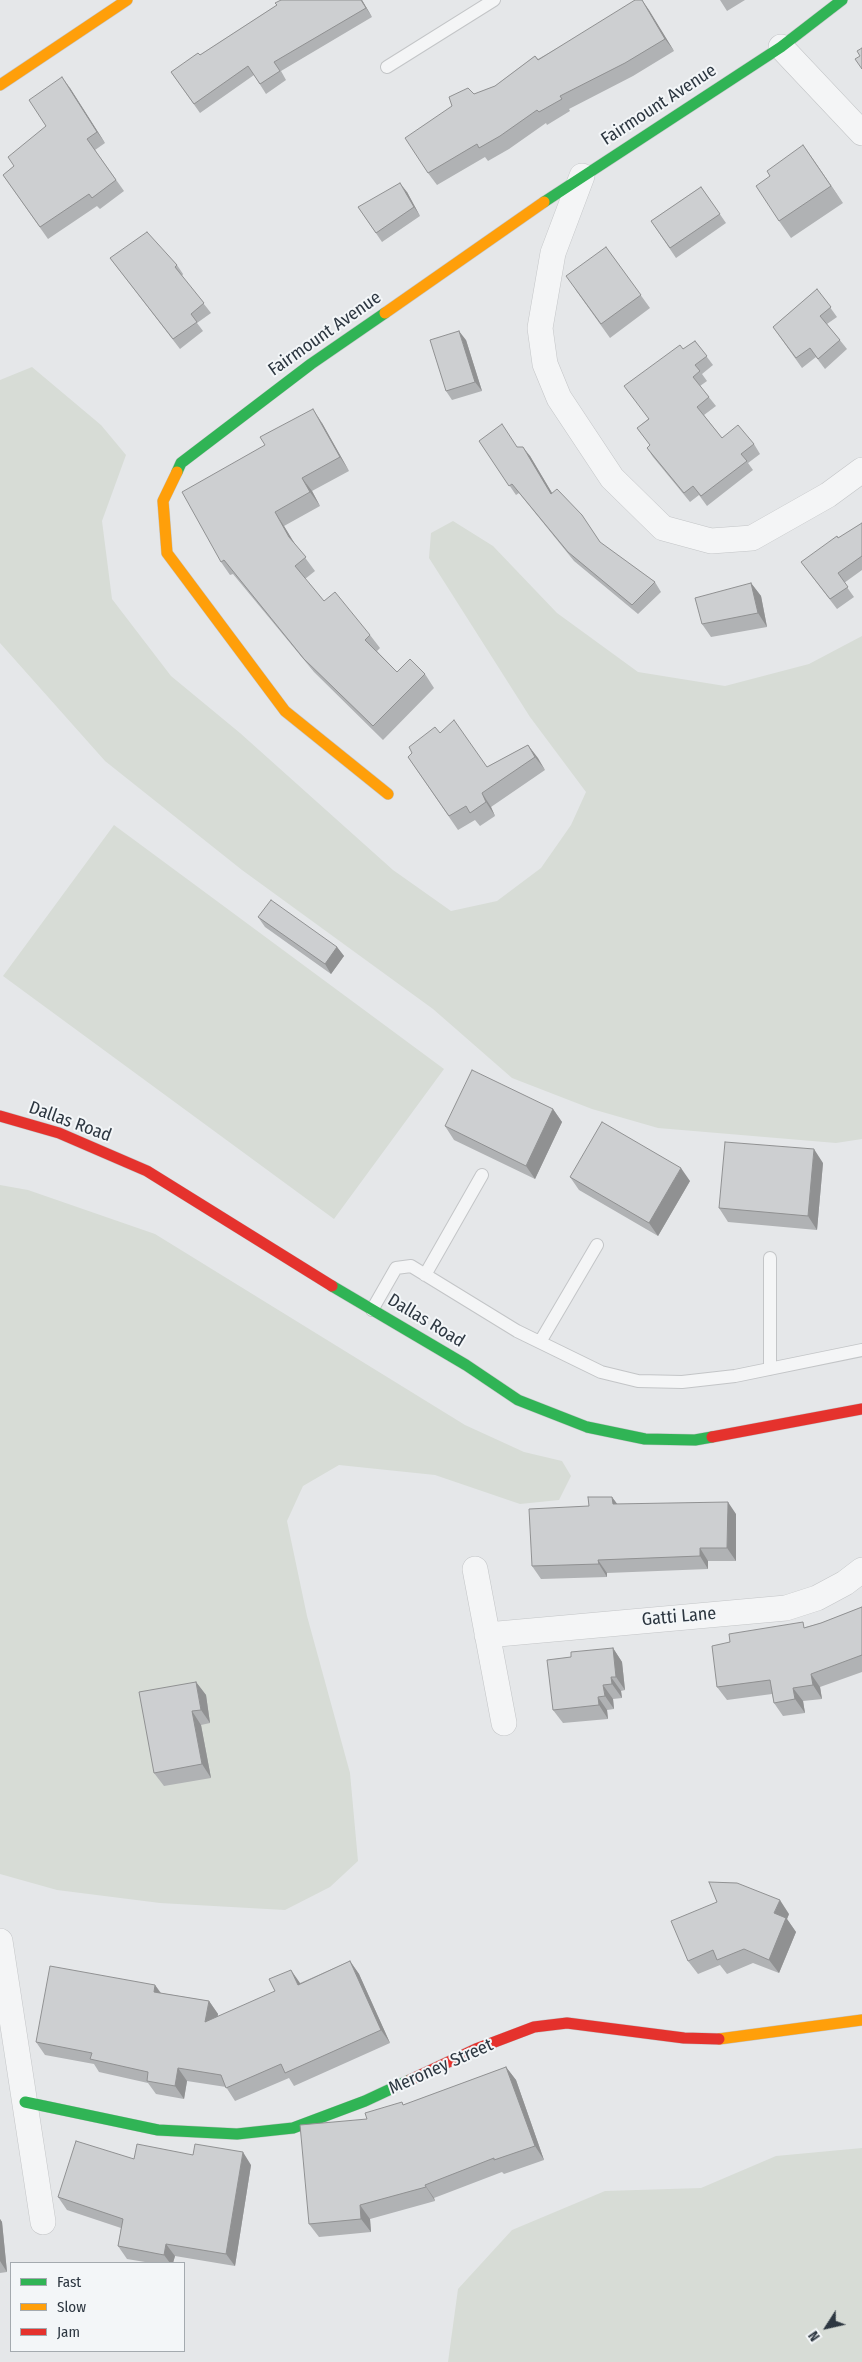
<!DOCTYPE html>
<html>
<head>
<meta charset="utf-8">
<style>
	body { margin:0 }
	#map { position:relative; width:862px; height:2362px; overflow:hidden; background:#e5e7e9; font-family:"Fira Sans Condensed",sans-serif }
	canvas { display:block }
	.legend { position:absolute; left:10px; top:2262px; width:175px; height:90px; box-sizing:border-box; background:#f3f6f8; border:1px solid #a4aaaf; margin:0; padding:6px 9px; list-style:none; font-size:15px; color:#2d3741 }
	.legend li { display:flex; align-items:center; gap:10px; height:25px }
	.legend b { width:25px; border:1px solid #a4aaaf }
	.north { position:absolute; left:802px; top:2302px; width:50px; height:50px; -webkit-text-stroke:4px #f3f6f8; paint-order:stroke; rotate:235deg; font-size:14px; font-weight:700; line-height:20px; text-align:center; color:#2d3741 }
	.north::after { content:''; display:block; margin:auto; width:18px; height:22px; background:#2d3741; clip-path:polygon(50% 0,100% 100%,50% 72%,0 100%) }
</style>
</head>
<body>
<div id="map">
<canvas width="862" height="2362"></canvas>
<ul class="legend">
<li><b style="height:6px;background:#30b455"></b>Fast</li>
<li><b style="height:6px;background:#ff9f0a"></b>Slow</li>
<li><b style="height:6px;background:#e5322d"></b>Jam</li>
</ul>
<div class="north">N</div>
</div>
<script>
const ctx = document.querySelector('canvas').getContext('2d');
ctx.lineJoin = 'round';
function fill(path, color) { ctx.fillStyle = color; ctx.fill(path, 'evenodd'); }
const shape = rows => new Path2D(rows.map(r => 'M' + r).join(''));
function strokePath(path, color, width, dash) { ctx.strokeStyle = color; ctx.lineWidth = width; ctx.lineCap = dash ? 'butt' : 'round'; ctx.setLineDash(dash || []); ctx.stroke(path); }
function label(font, color, halo, rows, align = 'center') {
  ctx.font = font + ' "Fira Sans Condensed",sans-serif'; ctx.lineWidth = 4; ctx.setLineDash([]); ctx.textBaseline = 'middle'; ctx.strokeStyle = halo; ctx.fillStyle = color; for (const [text, x, y, turn = 0] of rows) {
    ctx.save(); ctx.translate(x, y); ctx.rotate((+turn || 0) * Math.PI / 180); ctx.textAlign = isNaN(turn) ? turn : align; if (halo) ctx.strokeText(text, 0, 0); ctx.fillText(text, 0, 0); ctx.restore();
  }
}
const green = shape([
	[32,367,101,425,126,455,102,521,112,599,171,676,240,733,393,870,451,911,497,901,541,868,571,825,586,792,530,717,429,558,431,533,453,521,493,546,557,613,638,672,725,686,809,664,862,636,862,1139,836,1143,658,1128,592,1109,512,1078,433,1009,242,870,105,761,0,643,0,380],
	[114,825,444,1069,334,1219,3,976],
	[0,1185,28,1190,155,1234,465,1425,524,1452,562,1461,571,1476,559,1500,520,1504,435,1475,339,1465,303,1486,287,1521,307,1616,350,1773,358,1861,330,1887,285,1910,160,1903,57,1890,0,1874],
	[862,2148,862,2362,448,2362,458,2289,512,2230,605,2191,701,2188,776,2156]
]);
const lane = shape([
	[387,67,494,0],
	[425,1275,482,1175],
	[372,1310,396,1268,411,1266,517,1331,601,1372,638,1381,682,1382,735,1376,862,1350],
	[540,1342,597,1245],
	[770,1369,770,1258]
]);
const street = shape([
	[781,47,862,133],
	[582,176,553,253,540,328,545,364,559,398,612,478,663,528,711,541,752,538,828,495,862,470],
	[475,1569,504,1723],
	[487,1635,786,1608,817,1598,845,1583,862,1570],
	[0,1941,43,2222]
]);
const fast = shape([
	[544,202,781,47,842,0],
	[177,472,181,463,311,364,385,313],
	[332,1286,466,1365,518,1400,587,1427,645,1439,695,1440,712,1437],
	[25,2102,158,2130,237,2134,293,2128,365,2101,410,2080]
]);
const slow = shape([
	[0,85,127,0],
	[385,313,544,202],
	[177,472,163,501,167,553,285,711,388,794],
	[719,2039,862,2020]
]);
const jam = shape([
	[0,1116,59,1133,147,1171,332,1286],
	[712,1437,862,1409],
	[410,2080,476,2049,534,2027,567,2023,684,2038,719,2039]
]);
const wall = shape([
	[281,0,362,0,372,17,281,71,286,80,266,94,254,75,200,113,171,72,200,55,277,5],
	[642,0,674,51,633,76,569,109,570,111,547,125,546,123,509,149,488,161,485,157,437,185,428,173,474,94,495,86,535,56,538,59],
	[720,0,745,0,727,11],
	[70,88,105,143,95,150,124,191,100,209,97,206,48,239,3,175,14,166,46,126],
	[803,145,843,203,791,238,779,221],
	[701,187,726,223,676,258,651,221],
	[407,192,420,216,382,242,358,207],
	[606,247,650,308,610,338,575,289],
	[110,258,177,265,183,274,182,276,211,313,197,323,203,331,180,349],
	[817,289,837,317,827,324,847,349,825,369,816,357,802,368,773,327],
	[466,340,482,391,452,400,446,391],
	[695,341,713,365,702,374,707,381,700,386,716,406,704,415,722,438,754,444,760,454,748,463,753,470,707,506,699,495,690,502,653,457,647,448,650,445,637,428,648,419,683,349],
	[322,423,349,471,312,491,320,506,284,526,295,544,315,571,305,579,324,601,370,635,380,648,377,651,397,672,425,674,434,688,383,740,314,672,233,574,230,575,221,562],
	[479,441,518,447,530,456,552,493,600,543,655,582,661,592,638,614,574,561,519,493,516,495],
	[862,523,862,570,844,583,854,597,837,609,801,562],
	[751,583,761,596,767,627,711,637,702,624],
	[440,733,487,767,528,745,545,770,491,807,495,816,480,826,475,820,458,830,408,757],
	[258,917,337,947,344,956,331,974,265,927],
	[553,1109,562,1122,535,1179,454,1140,445,1126],
	[823,1163,817,1230,728,1222,719,1208],
	[570,1177,690,1181,658,1236,579,1190],
	[612,1497,617,1504,736,1514,736,1561,708,1561,708,1569,607,1573,607,1577,541,1579,532,1566,589,1506],
	[862,1607,862,1672,820,1687,822,1699,803,1701,805,1713,783,1716,774,1703,772,1694,727,1700,717,1687,806,1627,821,1623],
	[613,1648,622,1662,625,1690,621,1691,622,1698,613,1699,614,1709,607,1710,608,1719,563,1723,553,1710,571,1657],
	[196,1682,206,1695,210,1723,201,1725,211,1778,164,1786,154,1773],
	[789,1914,787,1919,796,1932,779,1973,753,1963,727,1974,720,1965,698,1974,688,1961],
	[350,1961,359,1974,390,2043,294,2086,289,2078,235,2101,226,2087,187,2081,184,2099,156,2094,148,2083,99,2072,94,2064,45,2055,36,2042,155,1985,161,1993,209,2001,218,2014,217,2017,300,1983],
	[506,2067,516,2080,544,2160,504,2174,502,2172,434,2198,435,2201,370,2219,371,2232,319,2237,309,2224,367,2119],
	[193,2155,251,2165,235,2266,175,2256,173,2263,151,2263,127,2259,118,2246,121,2228,67,2210,58,2197,134,2159],
	[0,2219,2,2222,7,2272,0,2273]
]);
const shadedWall = shape([
	[361,0,362,0,372,17,366,8],
	[642,0,649,10,674,51,665,39],
	[62,77,70,88,105,143,97,132],
	[803,145,815,162,843,203,831,186],
	[400,183,407,192,420,216,414,207],
	[459,331,466,340,482,391,475,382],
	[313,409,322,423,349,471,340,457],
	[523,447,530,456,558,503,551,494],
	[302,478,312,491,320,506,310,492],
	[275,512,284,526,299,551,289,537],
	[751,583,761,596,767,627,758,613],
	[528,745,538,758,545,770,535,757],
	[482,793,491,807,495,816,486,802],
	[337,947,344,956,331,974,325,964],
	[553,1109,562,1122,535,1179,526,1166],
	[814,1149,823,1163,817,1230,808,1216],
	[681,1168,690,1181,658,1236,649,1223],
	[612,1497,621,1509,613,1504],
	[728,1502,736,1514,736,1561,727,1548],
	[700,1548,708,1561,708,1569,700,1556],
	[598,1560,607,1573,607,1577,599,1564],
	[613,1648,622,1662,625,1690,616,1677],
	[811,1674,820,1687,822,1699,813,1685],
	[611,1677,621,1691,622,1698,612,1684],
	[196,1682,206,1695,210,1723,201,1710],
	[603,1685,613,1699,614,1709,605,1696],
	[793,1688,803,1701,805,1713,795,1699],
	[598,1697,607,1710,608,1719,599,1705],
	[192,1711,201,1725,211,1778,202,1764],
	[780,1900,789,1914,787,1919,796,1932,779,1973,769,1960,774,1913],
	[350,1961,359,1974,390,2043,381,2030],
	[291,1970,300,1983,307,1998,298,1985],
	[155,1985,164,1998,154,1992],
	[209,2001,218,2014,215,2035,205,2022],
	[506,2067,516,2080,544,2160,535,2146],
	[178,2068,187,2081,184,2099,175,2086],
	[243,2152,251,2165,235,2266,226,2254],
	[425,2185,434,2198,435,2201,426,2187],
	[360,2205,370,2219,371,2232,361,2219],
	[0,2219,2,2222,7,2272,0,2261],
	[166,2244,175,2256,173,2263,170,2263,164,2255]
]);
const building = shape([
	[281,0,361,0,366,8,274,62,280,71,260,84,248,66,194,104,171,72,198,53,200,55,277,5,275,3,281,0],
	[635,0,642,0,665,39,625,63,560,96,562,99,539,112,537,110,500,136,479,148,477,144,428,173,405,138,452,106,449,97,468,88,474,94,495,86,535,56,538,60,635,0],
	[862,48,862,69,855,59,860,56,857,51,862,48],
	[62,77,97,132,87,139,116,180,92,198,89,194,40,227,3,175,14,166,8,157,46,126,29,100,62,77],
	[803,145,831,186,779,221,756,186,770,176,767,171,803,145],
	[400,183,414,207,376,233,358,207,400,183],
	[701,187,720,214,670,248,651,221,701,187],
	[147,232,177,265,175,267,204,303,191,314,197,322,173,339,110,258,147,232],
	[606,247,641,295,601,324,566,276,606,247],
	[817,289,831,307,820,316,840,340,818,359,810,348,796,358,773,327,817,289],
	[459,331,475,382,446,391,430,340,459,331],
	[695,341,707,356,695,365,700,371,693,377,709,397,697,407,722,438,738,425,754,444,741,454,747,461,701,496,693,486,684,493,647,448,650,445,637,428,649,419,624,386,680,345,683,349,695,341],
	[313,409,340,457,302,478,310,492,275,512,289,537,306,557,295,566,324,601,335,592,370,635,365,640,397,672,410,659,425,674,373,726,304,659,224,560,221,562,182,492,265,445,260,437,313,409],
	[502,424,517,447,523,447,551,494,557,489,582,515,600,542,655,582,632,605,568,552,512,484,509,486,479,441,502,424],
	[862,523,862,556,838,573,848,587,830,599,801,562,837,536,838,538,862,523],
	[751,583,758,613,702,624,695,598,751,583],
	[454,720,487,767,528,745,535,757,482,793,486,802,470,813,466,806,449,816,408,757,412,753,409,747,435,727,440,733,454,720],
	[271,900,337,947,325,964,258,917,271,900],
	[472,1070,553,1109,526,1166,445,1126,472,1070],
	[602,1122,681,1168,649,1223,570,1177,602,1122],
	[725,1142,814,1149,808,1216,719,1208,725,1142],
	[588,1497,612,1497,613,1504,728,1502,727,1548,700,1548,700,1556,598,1560,599,1564,532,1566,529,1509,589,1506,588,1497],
	[862,1607,862,1655,811,1674,813,1685,793,1688,795,1699,774,1703,770,1680,717,1687,712,1646,730,1642,729,1634,803,1622,804,1628,821,1623,862,1607],
	[613,1648,616,1677,611,1677,612,1684,603,1685,605,1696,598,1697,599,1705,553,1710,547,1660,571,1657,571,1652,613,1648],
	[196,1682,201,1710,192,1711,202,1764,154,1773,139,1692,196,1682],
	[709,1882,737,1883,780,1900,774,1913,786,1918,769,1960,744,1949,717,1960,713,1950,688,1961,671,1921,717,1902,709,1882],
	[350,1961,381,2030,285,2073,281,2064,226,2088,221,2075,178,2068,175,2086,147,2081,148,2072,90,2059,92,2053,36,2042,50,1966,155,1985,154,1992,209,2001,205,2022,275,1991,269,1979,291,1970,298,1985,350,1961],
	[506,2067,535,2146,494,2160,494,2158,425,2185,426,2187,360,2205,361,2219,309,2224,300,2125,367,2119,365,2113,402,2102,403,2105,506,2067],
	[76,2141,134,2159,137,2144,193,2155,195,2144,243,2152,226,2254,166,2244,164,2255,118,2246,123,2219,58,2197,76,2141]
]);
const streetNames = [
	["Fairmount Avenue",659,105,-33],
	["Fairmount Avenue",325,334,-35],
	["Dallas Road",70,1122,20],
	["Dallas Road",426,1321,31],
	["Gatti Lane",679,1617,-5],
	["Meroney Street",441,2067,-24]
];
fill(green, '#d7dcd6');
strokePath(lane, '#c3c5c7', 14);
strokePath(street, '#c3c5c7', 26);
strokePath(fast, '#c3c5c7', 12);
strokePath(slow, '#c3c5c7', 12);
strokePath(jam, '#c3c5c7', 12);
strokePath(lane, '#f4f5f6', 12);
strokePath(street, '#f4f5f6', 25);
strokePath(fast, '#30b455', 11);
strokePath(slow, '#ff9f0a', 11);
strokePath(jam, '#e5322d', 11);
fill(wall, '#b0b2b4');
fill(shadedWall, '#909192');
fill(building, '#cdcfd1');
strokePath(building, '#909192', 1);
label('18px', '#2d3741', '#f3f6f8', streetNames);
</script>
</body>
</html>
